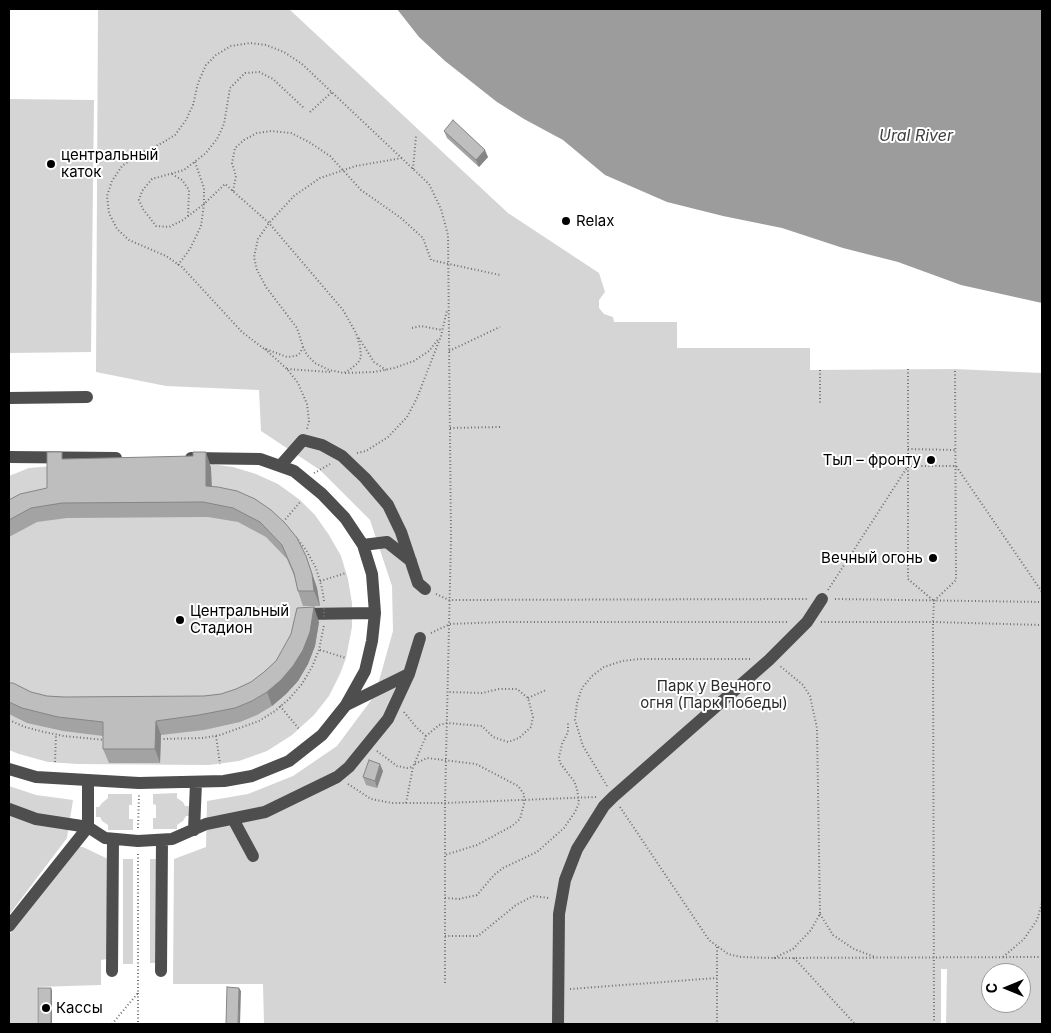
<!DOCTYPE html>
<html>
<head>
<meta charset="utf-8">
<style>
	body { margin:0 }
	#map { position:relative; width:1051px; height:1033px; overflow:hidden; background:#fff; font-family:Inter,sans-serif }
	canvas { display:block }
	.frame { position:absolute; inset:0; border:10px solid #000; pointer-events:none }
	.north { position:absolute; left:981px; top:963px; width:50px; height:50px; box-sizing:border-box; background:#fff; border:1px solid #999; border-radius:50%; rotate:270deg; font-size:14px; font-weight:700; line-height:20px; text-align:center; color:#000 }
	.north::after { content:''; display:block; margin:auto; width:18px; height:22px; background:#000; clip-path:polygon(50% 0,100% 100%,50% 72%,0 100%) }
</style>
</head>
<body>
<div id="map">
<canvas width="1051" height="1033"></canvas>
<div class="frame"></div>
<div class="north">С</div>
</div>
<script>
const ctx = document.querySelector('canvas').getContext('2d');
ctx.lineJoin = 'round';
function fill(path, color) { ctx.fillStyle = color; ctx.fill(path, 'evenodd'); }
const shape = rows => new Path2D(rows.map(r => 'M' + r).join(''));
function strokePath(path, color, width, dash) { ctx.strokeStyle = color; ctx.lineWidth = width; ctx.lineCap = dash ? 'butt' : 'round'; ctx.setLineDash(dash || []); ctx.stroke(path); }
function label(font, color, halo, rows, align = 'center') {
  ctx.font = font + ' Inter,sans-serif'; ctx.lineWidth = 4; ctx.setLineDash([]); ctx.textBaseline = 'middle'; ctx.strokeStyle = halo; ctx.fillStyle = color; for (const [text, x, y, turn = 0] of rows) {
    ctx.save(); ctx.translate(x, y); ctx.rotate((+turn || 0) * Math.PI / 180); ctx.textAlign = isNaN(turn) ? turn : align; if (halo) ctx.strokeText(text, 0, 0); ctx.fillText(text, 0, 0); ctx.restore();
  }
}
const green = shape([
	[98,9,289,9,508,213,599,273,605,292,599,300,599,308,604,314,613,317,614,322,677,322,677,348,810,348,810,370,955,369,1042,373,1042,1024,946,1024,947,969,941,969,941,1024,264,1024,263,984,173,984,174,859,206,847,207,801,248,794,293,776,337,746,375,695,393,631,392,586,370,520,320,470,261,431,259,390,166,386,96,372],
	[991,973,1021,973,1021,1003,991,1003],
	[9,99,94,100,91,352,9,353],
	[211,464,233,467,256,474,278,484,300,500,315,515,329,535,341,556,348,579,352,603,352,627,346,658,340,674,329,696,314,715,292,735,267,751,239,761,209,765,78,764,48,762,19,754,9,750,9,476,29,468,52,466,212,485],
	[9,786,36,795,73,800,67,838,9,915],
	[177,793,177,798,183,802,185,806,190,806,190,816,186,816,183,821,177,825,177,829,153,829,153,818,156,818,156,805,153,804,153,794],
	[108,794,132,794,132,805,129,805,129,819,133,819,133,830,108,830,108,825,102,821,100,817,96,817,96,807,99,807,102,803,108,798],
	[76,847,83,847,108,859,107,959,101,960,101,985,37,987,37,1024,9,1024,9,935],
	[123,859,133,859,133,964,123,964],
	[150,859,160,859,160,963,150,963]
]);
const water = shape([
	[397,9,1042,9,1042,303,961,285,898,262,843,248,782,228,723,216,667,202,605,175,563,140,524,119,497,102,445,61,419,37]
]);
const path = shape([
	[310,112,332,92],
	[195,162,204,188,204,204,183,220,169,227,156,226,143,209,139,200,142,191,152,179,184,170,206,153,217,139,224,124,230,88,245,73,259,72,273,79,305,109],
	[413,169,416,136],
	[172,174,182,180,189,190,188,216],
	[233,191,236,176,232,163,235,148,244,140,257,133,271,131,291,133,309,142,330,156,361,190,401,218,423,238,431,260,500,275],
	[178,265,190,249,201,226,204,204,225,184,269,223,343,310,356,333,360,346,361,357,358,363,349,370,344,373,329,370,315,363,307,355,303,347,297,328,266,287,257,270,254,257,258,239,269,223,294,196,320,178,356,166,402,158],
	[412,328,421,326,442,330],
	[359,338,374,362,386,370],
	[303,347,300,353,296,356,287,357,263,348,242,332,182,267,166,256,129,240,117,229,109,213,107,196,112,181,122,166,139,154,162,143,175,135,186,120,193,105,198,83,206,65,216,55,231,46,250,43,266,45,284,52,302,64,429,184,441,209,448,235,451,539,445,803,445,985],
	[265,349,287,369,298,383,307,404,309,421,307,429],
	[449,351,500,327],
	[287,369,330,372],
	[908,369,908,579,934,601],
	[820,370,820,403],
	[345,373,374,372,394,368,414,361,429,351,439,338],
	[450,428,500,427],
	[908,449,955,450],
	[357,453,366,451,388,437,407,417,417,398,441,336,447,310],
	[314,473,330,464],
	[283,522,301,501],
	[296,537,306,550,316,568,322,588,324,601],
	[320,581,346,573],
	[828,590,908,466,956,466,1042,592],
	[436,594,449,600,807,599],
	[835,599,1042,602],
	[821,622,933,622,1042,625],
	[431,633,450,624,501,622,789,622],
	[320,650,346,658],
	[528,698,546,690],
	[280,706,299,729],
	[404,712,416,727,426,736],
	[9,720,25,727,44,732,64,736,105,740],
	[216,736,220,764],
	[160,739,203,738,220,735,259,721,275,711,289,699,302,684,312,667,319,650,324,625],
	[377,751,397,766,407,768,412,767],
	[55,762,56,735],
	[415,764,427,758,476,764,518,786,524,794,524,804,520,819,512,826,477,845,445,855],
	[348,784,371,799,392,803,445,803,596,797],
	[607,786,583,746,575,720,577,703,582,688,592,676,604,667,622,661,640,659,751,659],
	[406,803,413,767,426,736,439,725,447,723,482,726,493,737,508,742,519,738,531,727,533,717,528,698,517,689,499,689,482,693,448,692],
	[620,807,709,940,728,954,741,957,774,958,1042,957],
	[138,828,139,795],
	[445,898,459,899,477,895,494,875,503,868,537,852,564,828,575,812,579,803,577,789,574,781,560,763,559,757,562,744,568,732,568,723],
	[820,914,833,935,854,949,875,957],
	[445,936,478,936,516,905,533,896,549,898],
	[717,947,717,1024],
	[1003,957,1024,939,1037,920,1042,903],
	[774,958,793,949,811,930,820,914,817,728,810,696,803,685,780,666],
	[794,958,855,1024],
	[570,989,717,978],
	[138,993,138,1024],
	[112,1024,138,993,138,853],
	[934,1024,933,622,934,601,956,580,955,369]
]);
const minor = shape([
	[9,398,87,397],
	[9,457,116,458],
	[280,466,303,440,322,445,342,456,365,478,388,505,401,532,418,583,425,589],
	[363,545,387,542,411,561],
	[302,614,375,613],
	[346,705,409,674],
	[9,769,36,777,139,783,224,781,252,776,289,761,322,735,346,705,365,671,372,641,375,613,372,574,363,545,345,518,322,494,294,471,260,459,191,458],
	[9,809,36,819,88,827,105,838,138,841,172,839,206,824,265,812,337,777,349,767,388,719,409,674,420,638],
	[233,819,253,856],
	[194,830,196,783],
	[9,926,88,827,88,781],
	[112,971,113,839],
	[161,971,162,840],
	[558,1024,559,914,565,880,577,849,604,806,613,797,769,660,807,622,822,599]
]);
const pathBridge = shape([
	[324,620,324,608]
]);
const wall = shape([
	[444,131,488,157,479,167,447,138],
	[64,459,211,467,212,486,306,556,317,588,320,606,303,606,298,591,295,578,287,559,266,537,238,522,208,517,67,518,37,522,9,537,9,500,47,488],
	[319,622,315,646,308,664,298,681,286,694,272,706,257,715,240,722,204,730,161,735,160,763,109,763,103,749,103,736,63,731,27,723,9,714,9,683,31,692,47,696,64,697,204,696,221,694,236,689,251,682,264,672],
	[383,771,377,788,366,785,363,777]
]);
const shadedWall = shape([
	[485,150,488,157,479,167,476,160],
	[206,452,211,467,212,500,206,486],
	[306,556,317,588,320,606,314,591],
	[314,607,319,622,315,646,308,664,298,681,286,694,272,706,267,692],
	[156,721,161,735,160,763,155,749],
	[380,764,383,771,377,788,375,781],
	[51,988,52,991,52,1024,51,1024],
	[239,988,241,991,240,1024,238,1024]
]);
const building = shape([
	[453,120,485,150,476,160,444,131,453,120],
	[47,452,62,452,62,459,193,456,193,452,206,452,206,486,218,487,237,491,255,499,271,510,285,523,297,538,306,556,312,574,314,591,298,591,294,573,282,545,260,522,233,508,203,502,62,503,31,508,9,520,9,500,20,494,47,488,47,452],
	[314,607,310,632,303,650,293,666,281,680,267,692,252,701,235,708,199,715,156,721,155,749,103,749,103,722,58,717,22,708,9,702,9,683,13,683,31,692,47,696,64,697,204,696,221,694,236,689,251,682,264,672,276,661,291,634,297,608,314,607],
	[369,760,380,764,375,781,363,777,369,760],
	[227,987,239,988,238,1024,226,1024,227,987],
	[38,988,51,988,51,1024,38,1024,38,988]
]);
const markers = [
	[51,164,5,"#000"],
	[566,221,5,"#000"],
	[931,460,5,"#000"],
	[933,558,5,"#000"],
	[180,620,5,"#000"],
	[46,1008,5,"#000"]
];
const poiNames = [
	["центральный",61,155],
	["каток",61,172],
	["Relax",576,221],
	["Тыл – фронту",921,460,"right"],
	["Вечный огонь",923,558,"right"],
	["Центральный",190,611],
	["Стадион",190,628],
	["Кассы",56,1008]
];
const parkNames = [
	["Парк у Вечного",714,686],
	["огня (Парк Победы)",714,703]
];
const waterNames = [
	["Ural River",916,136]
];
fill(green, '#d5d5d5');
fill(water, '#9c9c9c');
strokePath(path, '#707070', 2, [1, 2.5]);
strokePath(minor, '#4e4e4e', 12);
strokePath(pathBridge, '#707070', 2, [1, 2.5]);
fill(wall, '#a3a3a3');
fill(shadedWall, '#858585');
fill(building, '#bebebe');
strokePath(building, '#858585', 1);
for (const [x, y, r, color] of markers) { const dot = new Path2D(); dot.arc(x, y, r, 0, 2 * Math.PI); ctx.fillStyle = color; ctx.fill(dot); strokePath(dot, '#fff', 2); }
label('15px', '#000', '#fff', poiNames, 'left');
label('15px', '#2c2c2c', '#fff', parkNames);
label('italic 16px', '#3d3d3d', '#fff', waterNames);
</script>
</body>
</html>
